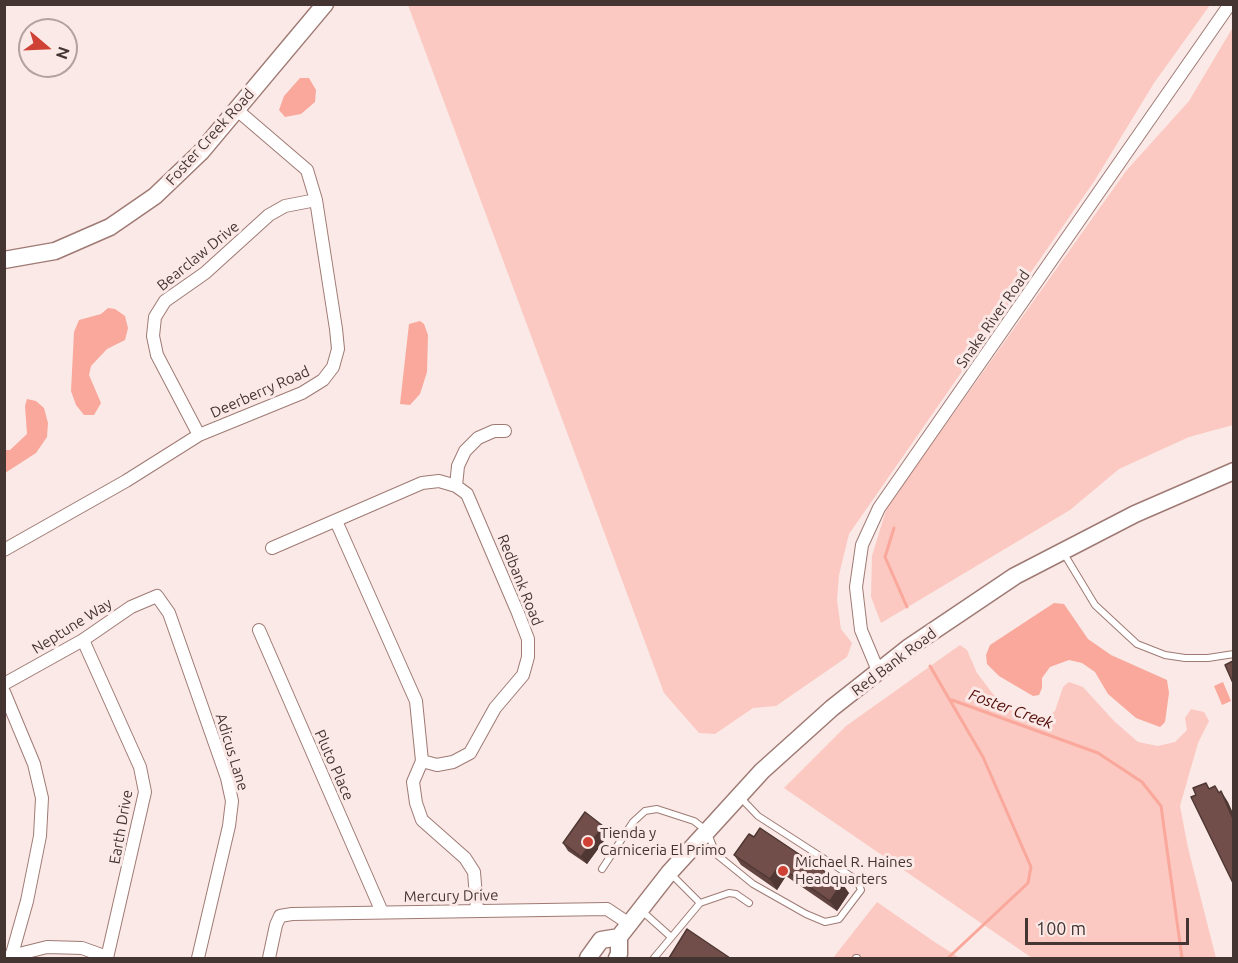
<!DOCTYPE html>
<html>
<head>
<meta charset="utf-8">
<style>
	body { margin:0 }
	#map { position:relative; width:1238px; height:963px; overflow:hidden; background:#fae9e6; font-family:Ubuntu,sans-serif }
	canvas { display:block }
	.frame { position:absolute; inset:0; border:6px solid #453532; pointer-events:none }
	.north { position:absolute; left:18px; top:18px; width:60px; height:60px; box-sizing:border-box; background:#fae9e6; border:2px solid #b2a19e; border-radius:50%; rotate:109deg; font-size:16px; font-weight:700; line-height:24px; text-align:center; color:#453532 }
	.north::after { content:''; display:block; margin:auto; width:21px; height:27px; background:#ce4134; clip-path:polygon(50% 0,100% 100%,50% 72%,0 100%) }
	.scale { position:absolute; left:1025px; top:918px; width:164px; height:27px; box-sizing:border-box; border:3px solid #453532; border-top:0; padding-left:8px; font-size:18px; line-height:21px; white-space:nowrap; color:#453532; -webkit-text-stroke:4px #fae9e6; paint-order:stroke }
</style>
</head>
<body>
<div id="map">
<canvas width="1238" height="963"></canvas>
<div class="frame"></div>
<div class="north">N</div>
<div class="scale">100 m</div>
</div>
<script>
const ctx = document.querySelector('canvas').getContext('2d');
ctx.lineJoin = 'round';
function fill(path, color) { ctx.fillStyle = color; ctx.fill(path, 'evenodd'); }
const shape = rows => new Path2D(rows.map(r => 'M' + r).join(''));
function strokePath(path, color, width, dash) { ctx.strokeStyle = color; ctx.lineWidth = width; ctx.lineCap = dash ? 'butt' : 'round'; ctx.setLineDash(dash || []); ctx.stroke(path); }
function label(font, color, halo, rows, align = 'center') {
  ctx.font = font + ' Ubuntu,sans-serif'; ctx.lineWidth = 6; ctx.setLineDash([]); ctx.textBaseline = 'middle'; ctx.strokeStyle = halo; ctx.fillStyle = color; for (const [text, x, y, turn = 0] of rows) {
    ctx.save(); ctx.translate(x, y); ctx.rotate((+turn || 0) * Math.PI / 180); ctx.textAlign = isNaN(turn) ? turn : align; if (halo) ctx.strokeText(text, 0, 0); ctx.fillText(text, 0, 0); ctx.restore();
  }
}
const green = shape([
	[408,5,408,4,1210,5,1154,83,1095,180,849,534,839,575,837,600,841,629,852,643,847,657,776,706,753,708,715,734,699,733,664,693],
	[1233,27,1233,425,1189,437,1119,469,1070,510,881,623,871,597,872,556,887,507,1126,171,1189,101],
	[960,645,967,650,977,673,993,694,1027,718,1045,719,1055,711,1063,687,1069,682,1083,687,1114,721,1138,742,1158,746,1175,742,1187,730,1185,718,1191,709,1204,712,1209,721,1198,743,1180,806,1188,848,1216,958,1032,958,784,788,846,726],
	[877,902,936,943,960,958,833,958]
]);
const water = shape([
	[300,78,309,78,316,90,315,102,301,114,285,117,279,110,284,96],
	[108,308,115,309,125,316,128,328,125,340,107,349,91,366,89,375,101,403,94,415,84,415,76,405,71,391,74,332,79,320,101,314],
	[420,321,424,324,428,335,427,372,420,394,410,405,400,404,409,324],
	[27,399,36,401,44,408,48,423,47,437,36,453,5,473,5,450,10,450,27,434,25,406],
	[1054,603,1064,604,1088,639,1111,655,1167,680,1169,693,1165,722,1160,727,1136,718,1108,694,1095,672,1082,663,1069,660,1050,667,1042,678,1042,688,1039,695,1033,696,999,676,987,664,986,655,990,645],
	[1223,682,1231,701,1222,705,1214,686]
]);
const stream = shape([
	[894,528,885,557,907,607],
	[930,666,983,757,1031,867,1028,883,948,958],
	[952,700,1098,753,1142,782,1161,806,1182,958]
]);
const lane = shape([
	[1063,552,1095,605,1137,644,1165,655,1185,658,1208,658,1234,654],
	[602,869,633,822,645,811,657,809,694,821,707,831,716,854,753,884,806,914,825,922,839,919,861,890,857,880,758,816,739,796],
	[670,873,700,903],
	[642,911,671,937],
	[654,958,700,903,729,893,736,894,749,903],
	[856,958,857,958]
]);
const street = shape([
	[199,435,157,355,153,336,155,317,165,301,205,273,269,215,285,206,316,200],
	[456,486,458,466,465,451,478,438,494,431,505,431],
	[336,521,416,701,422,761,413,782,416,803,422,820,465,858,474,872,477,910],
	[272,548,422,483,439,481,456,486,467,494,518,613,528,639,528,657,523,675,495,708,470,753,453,762,437,765,422,761],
	[4,550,126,481,199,435,302,393,323,380,333,367,338,349,336,329,316,200,307,170,237,110],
	[259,630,382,912],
	[83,640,140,767,145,792,107,958],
	[879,673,861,630,856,587,862,545,879,508,1230,4],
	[4,684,83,640,131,607,157,596,169,613,227,778,232,801,229,826,198,958],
	[4,692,34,764,42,798,40,836,27,901,12,954],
	[7,957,47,947,82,948,107,957],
	[269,958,276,925,280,916,292,914,607,909,628,923]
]);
const secondary = shape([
	[4,260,55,251,110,227,155,196,201,152,325,4],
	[588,958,601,940,619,937],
	[617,958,619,954,619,937,669,873,762,771,832,708,908,648,1015,576,1135,514,1234,471]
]);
const wall = shape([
	[603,826,609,834,587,864,568,851,563,843],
	[749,834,849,893,837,911,786,876,777,890,741,865,734,855]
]);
const shadedWall = shape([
	[1221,791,1228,802,1233,813,1233,819],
	[603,826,609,834,587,864,581,857],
	[779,866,786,876,777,890,770,879],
	[842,883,849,893,837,911,830,901]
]);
const building = shape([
	[1233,661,1233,683,1225,665,1233,661],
	[1206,783,1209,789,1215,786,1219,793,1221,791,1233,819,1233,883,1191,797,1196,795,1193,788,1206,783],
	[585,812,603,826,581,857,563,843,585,812],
	[760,828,842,883,830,901,779,866,770,879,734,855,749,834,754,837,760,828],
	[687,929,730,958,669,958,687,929]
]);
const markers = [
	[588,842,6,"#ce4134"],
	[783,871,6,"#ce4134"]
];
const streetNames = [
	["Foster Creek Road",210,137,-48],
	["Bearclaw Drive",198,256,-39],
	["Snake River Road",993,319,-55],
	["Deerberry Road",260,392,-24],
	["Redbank Road",520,580,68],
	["Neptune Way",72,626,-32],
	["Red Bank Road",894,662,-37],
	["Adicus Lane",232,752,73],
	["Pluto Place",334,765,66],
	["Earth Drive",121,827,-80],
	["Mercury Drive",451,896,-1]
];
const poiNames = [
	["Tienda y",600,833],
	["Carniceria El Primo",600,850],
	["Michael R. Haines",795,862],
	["Headquarters",795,879]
];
const waterNames = [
	["Foster Creek",1011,709,20]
];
fill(green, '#fbc9c1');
fill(water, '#f9a89b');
strokePath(stream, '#f9a89b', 3);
strokePath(lane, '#9f7a74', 8);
strokePath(street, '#9f7a74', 14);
strokePath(secondary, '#9f7a74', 19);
strokePath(lane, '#fff', 6);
strokePath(street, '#fff', 12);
strokePath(secondary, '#fff', 16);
fill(wall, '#61433f');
fill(shadedWall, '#4f3733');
fill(building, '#714e49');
strokePath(building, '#4f3733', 1.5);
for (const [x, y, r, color] of markers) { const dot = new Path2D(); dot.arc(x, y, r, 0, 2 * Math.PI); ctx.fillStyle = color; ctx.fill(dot); strokePath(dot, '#fae9e6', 2); }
label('15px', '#453532', '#fae9e6', streetNames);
label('15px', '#453532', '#fae9e6', poiNames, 'left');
label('italic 16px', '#510a06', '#fae9e6', waterNames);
</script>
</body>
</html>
